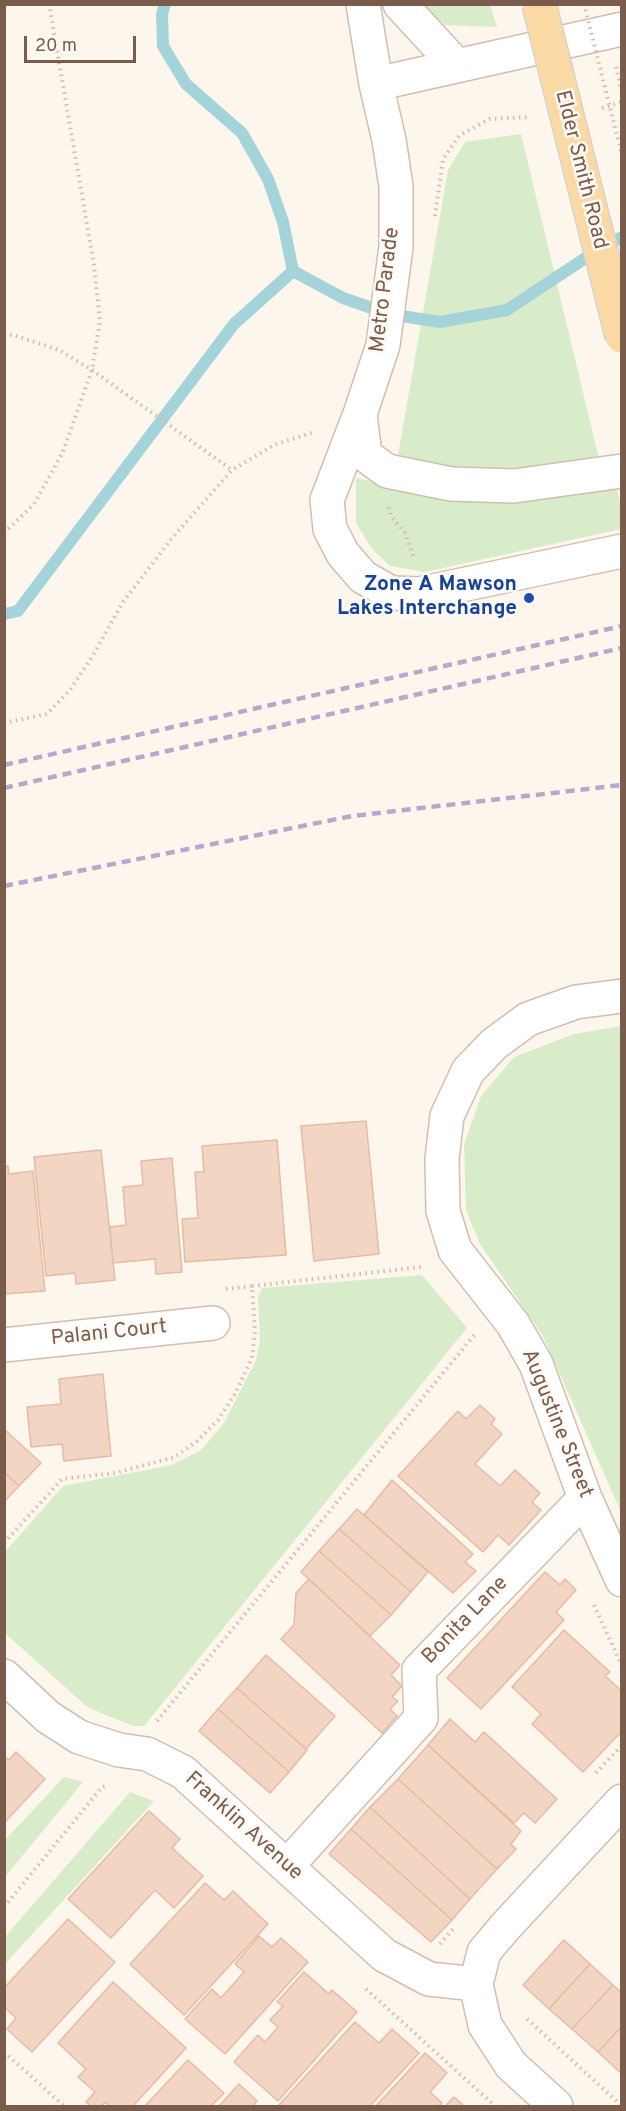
<!DOCTYPE html>
<html>
<head>
<meta charset="utf-8">
<style>
	body { margin:0 }
	#map { position:relative; width:626px; height:2111px; overflow:hidden; background:#fdf6ec; font-family:Overpass,sans-serif }
	canvas { display:block }
	.frame { position:absolute; inset:0; border:6px solid #7a5c4d; pointer-events:none }
	.scale { position:absolute; left:24px; top:36px; width:112px; height:27px; box-sizing:border-box; border:3px solid #7a5c4d; border-top:0; padding-left:8px; font-size:18px; line-height:21px; white-space:nowrap; color:#7a5c4d; -webkit-text-stroke:4px #fffaf3; paint-order:stroke }
</style>
</head>
<body>
<div id="map">
<canvas width="626" height="2111"></canvas>
<div class="frame"></div>
<div class="scale">20 m</div>
</div>
<script>
const ctx = document.querySelector('canvas').getContext('2d');
ctx.lineJoin = 'round';
function fill(path, color) { ctx.fillStyle = color; ctx.fill(path, 'evenodd'); }
const shape = rows => new Path2D(rows.map(r => 'M' + r).join(''));
function strokePath(path, color, width, dash) { ctx.strokeStyle = color; ctx.lineWidth = width; ctx.lineCap = dash ? 'butt' : 'round'; ctx.setLineDash(dash || []); ctx.stroke(path); }
function label(font, color, halo, rows, align = 'center') {
  ctx.font = font + ' Overpass,sans-serif'; ctx.lineWidth = 5; ctx.setLineDash([]); ctx.textBaseline = 'middle'; ctx.strokeStyle = halo; ctx.fillStyle = color; for (const [text, x, y, turn = 0] of rows) {
    ctx.save(); ctx.translate(x, y); ctx.rotate((+turn || 0) * Math.PI / 180); ctx.textAlign = isNaN(turn) ? turn : align; if (halo) ctx.strokeText(text, 0, 0); ctx.fillText(text, 0, 0); ctx.restore();
  }
}
const green = shape([
	[421,5,490,5,497,27,445,25],
	[521,134,600,463,491,476,397,461,448,170,465,142],
	[356,478,440,493,616,485,622,509,621,529,425,572,390,566,372,549,356,523],
	[621,1026,622,1026,621,1512,543,1336,480,1244,466,1210,464,1144,481,1096,514,1057,574,1034],
	[422,1275,467,1328,144,1726,134,1726,103,1714,86,1706,5,1633,5,1552,63,1486,172,1465,201,1450,224,1423,256,1360,260,1339,258,1298,262,1288],
	[64,1777,83,1782,5,1877,5,1840],
	[130,1792,154,1801,5,1964,5,1937]
]);
const stream = shape([
	[165,4,162,14,163,46,186,84,242,133,268,179,283,222,293,271,343,298,389,314,440,322,507,310,584,259,622,237],
	[4,614,18,611,234,324,293,271]
]);
const building = shape([
	[366,1121,379,1254,314,1261,301,1126,366,1121],
	[277,1140,286,1255,185,1262,182,1219,198,1218,195,1172,204,1172,202,1146,277,1140],
	[101,1150,115,1280,76,1284,75,1273,46,1276,34,1157,101,1150],
	[172,1158,182,1272,156,1274,155,1259,113,1263,110,1227,126,1225,123,1187,143,1185,141,1161,172,1158],
	[4,1166,8,1166,9,1174,33,1171,45,1291,4,1294,4,1166],
	[103,1374,111,1456,64,1461,62,1444,31,1447,27,1407,61,1404,59,1379,103,1374],
	[480,1405,495,1419,491,1424,502,1434,475,1464,500,1486,515,1470,540,1493,532,1502,541,1510,509,1545,498,1535,483,1552,398,1476,458,1411,466,1419,480,1405],
	[4,1429,41,1463,19,1486,4,1472,4,1429],
	[4,1472,19,1486,4,1502,4,1472],
	[392,1480,473,1554,465,1562,476,1571,453,1593,364,1515,392,1480],
	[357,1509,428,1572,411,1592,339,1529,357,1509],
	[339,1529,411,1592,391,1615,319,1551,339,1529],
	[319,1551,391,1615,370,1636,301,1572,319,1551],
	[545,1572,560,1585,565,1579,576,1590,556,1612,564,1620,481,1709,447,1678,545,1572],
	[309,1579,400,1665,391,1675,402,1686,392,1697,398,1701,390,1709,397,1716,382,1733,281,1639,294,1625,296,1593,309,1579],
	[564,1630,610,1672,605,1676,622,1691,622,1731,583,1772,532,1724,541,1714,512,1687,564,1630],
	[266,1655,335,1716,306,1749,237,1688,266,1655],
	[237,1688,307,1750,289,1772,218,1709,237,1688],
	[218,1709,289,1772,270,1793,199,1731,218,1709],
	[450,1719,475,1742,484,1732,557,1799,535,1823,524,1813,514,1823,428,1745,450,1719],
	[428,1745,521,1831,511,1844,516,1849,497,1869,398,1779,428,1745],
	[16,1752,45,1779,4,1823,4,1756,9,1760,16,1752],
	[398,1779,497,1869,470,1899,370,1807,398,1779],
	[370,1807,470,1899,452,1920,351,1829,370,1807],
	[149,1811,180,1839,172,1848,203,1876,174,1908,155,1890,111,1938,68,1899,149,1811],
	[351,1829,452,1920,431,1942,329,1854,351,1829],
	[205,1883,224,1900,233,1891,268,1924,184,2015,130,1964,205,1883],
	[68,1919,115,1962,32,2052,7,2029,16,2018,4,2007,4,1988,68,1919],
	[259,1936,272,1947,281,1938,308,1962,225,2054,185,2019,212,1989,221,1998,244,1972,235,1964,259,1936],
	[564,1940,590,1964,549,2009,523,1985,564,1940],
	[590,1964,613,1985,572,2029,549,2009,590,1964],
	[304,1972,329,1994,332,1990,357,2012,278,2101,234,2062,258,2035,265,2042,278,2027,270,2020,283,2006,277,2002,304,1972],
	[113,1982,186,2048,133,2106,110,2106,105,2102,102,2106,91,2106,86,2102,95,2092,78,2077,86,2069,58,2043,113,1982],
	[613,1985,622,1993,622,2026,598,2052,572,2029,613,1985],
	[355,2022,379,2043,392,2029,419,2053,370,2106,281,2106,279,2105,355,2022],
	[622,2026,622,2074,598,2052,622,2026],
	[425,2053,447,2073,430,2092,442,2103,439,2106,376,2106,425,2053],
	[188,2060,224,2093,211,2106,145,2106,188,2060],
	[239,2084,257,2101,253,2106,219,2106,239,2084],
	[454,2097,464,2106,445,2106,454,2097]
]);
const path = shape([
	[616,67,622,93],
	[602,108,622,102],
	[435,216,443,159,459,136,489,119,529,117],
	[4,334,13,335,59,350,92,370,232,470],
	[389,507,391,516,405,533,414,558],
	[4,533,34,504,62,454,92,370,100,321,94,265,49,4],
	[4,723,47,714,70,690,92,657,123,602,172,538,232,470,274,445,314,432],
	[226,1289,252,1286],
	[4,1543,62,1479,115,1473,175,1457,197,1441,218,1420,235,1394,252,1358,255,1332,252,1286,421,1267,424,1270],
	[594,1605,622,1666],
	[157,1721,476,1333],
	[596,1773,622,1745],
	[4,1907,102,1787,109,1785],
	[440,1944,453,1929],
	[366,1989,495,2106],
	[527,2019,622,2106],
	[4,2052,64,2106]
]);
const minor = shape([
	[363,4,376,84,389,140,396,186,396,247,383,345,360,414,365,455,387,471,451,484,514,486,622,471],
	[400,4,456,65],
	[376,84,622,29],
	[358,419,327,500,330,529,343,554,363,577,391,593,419,594,622,551],
	[622,996,576,1002,528,1019,494,1044,468,1071,447,1116,442,1159,443,1211,455,1250,513,1324,536,1364,585,1498,622,1580],
	[4,1345,213,1323],
	[4,1676,48,1717,79,1737,119,1750,147,1754,183,1772,384,1955,429,1979,476,1984],
	[287,1866,421,1718,419,1670,585,1498],
	[556,2106,511,2065,485,2025,476,1984,484,1952,505,1927,622,1801]
]);
const rail = shape([
	[4,765,622,626],
	[4,788,622,648],
	[4,886,352,816,622,785]
]);
const pathBridge = shape([
	[584,4,622,155]
]);
const majorBridge = shape([
	[539,4,622,336]
]);
const markers = [
	[529,598,6,"#1a4fb4"]
];
const streetNames = [
	["Elder Smith Road",580,170,76],
	["Metro Parade",386,290,-83],
	["Palani Court",109,1334,-6],
	["Augustine Street",556,1424,68],
	["Bonita Lane",466,1621,-46],
	["Franklin Avenue",243,1827,42]
];
const transitNames = [
	["Zone A Mawson",517,586],
	["Lakes Interchange",517,610]
];
fill(green, '#d8ecc9');
strokePath(stream, '#a5d3da', 12);
fill(building, '#f3d5c3');
strokePath(building, '#e6bba3', 1.5);
strokePath(minor, '#d1beb0', 36);
strokePath(path, '#d9b8a5', 4, [1.5, 4.5]);
strokePath(minor, '#fff', 33);
strokePath(rail, '#b9a8c9', 4.5, [9, 6]);
strokePath(majorBridge, '#dad1cd', 36, []);
strokePath(pathBridge, '#d9b8a5', 4, [1.5, 4.5]);
strokePath(majorBridge, '#fbd9a5', 33);
for (const [x, y, r, color] of markers) { const dot = new Path2D(); dot.arc(x, y, r, 0, 2 * Math.PI); ctx.fillStyle = color; ctx.fill(dot); strokePath(dot, '#fffaf3', 2); }
label('21px', '#7a5c4d', '#fffaf3', streetNames);
label('bold 21px', '#164399', '#fffaf3', transitNames, 'right');
</script>
</body>
</html>
